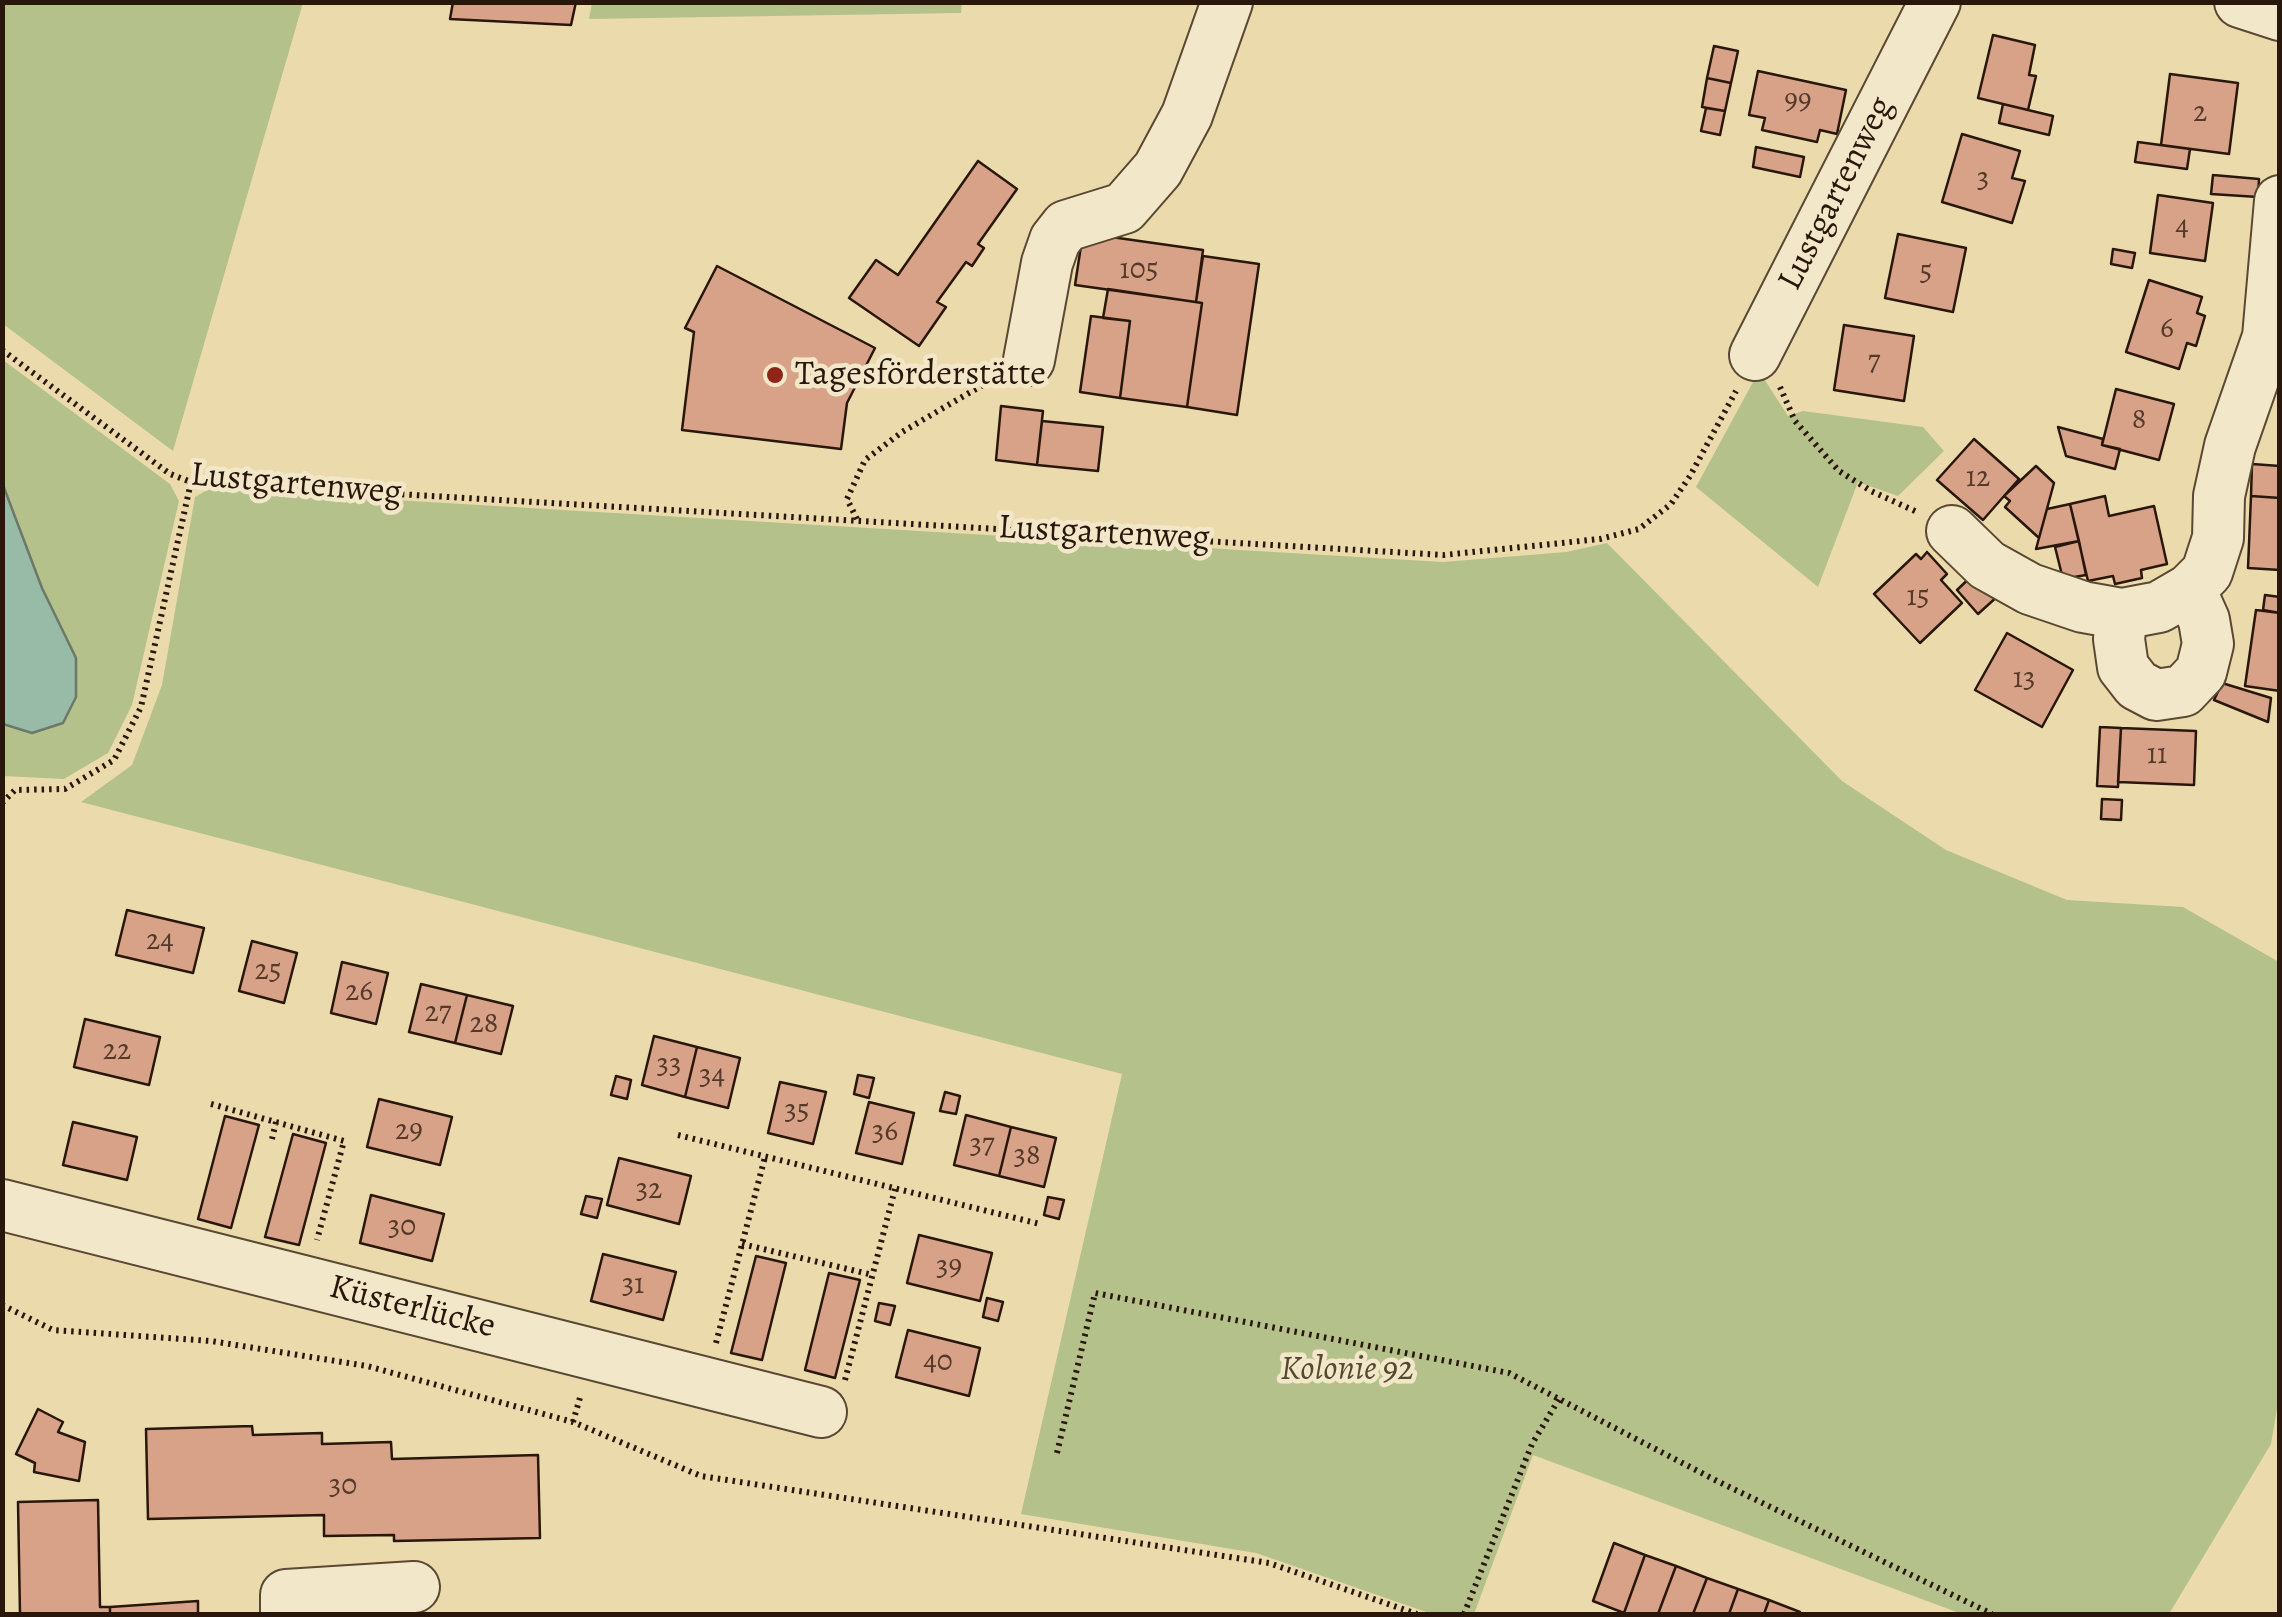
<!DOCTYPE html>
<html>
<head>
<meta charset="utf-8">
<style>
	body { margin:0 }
	#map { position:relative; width:2282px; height:1617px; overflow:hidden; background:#ebdbac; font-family:Alegreya,serif }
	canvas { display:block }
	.frame { position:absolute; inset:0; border:5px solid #2a170b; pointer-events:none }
</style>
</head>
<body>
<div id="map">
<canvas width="2282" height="1617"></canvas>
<div class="frame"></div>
</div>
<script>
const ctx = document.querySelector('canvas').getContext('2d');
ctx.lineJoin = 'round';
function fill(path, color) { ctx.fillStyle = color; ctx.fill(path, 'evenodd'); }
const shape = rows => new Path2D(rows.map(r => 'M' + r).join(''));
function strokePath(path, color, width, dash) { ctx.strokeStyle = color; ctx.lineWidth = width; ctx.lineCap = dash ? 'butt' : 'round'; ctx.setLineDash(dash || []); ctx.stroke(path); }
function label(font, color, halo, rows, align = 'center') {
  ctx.font = font + ' Alegreya,serif'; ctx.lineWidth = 9; ctx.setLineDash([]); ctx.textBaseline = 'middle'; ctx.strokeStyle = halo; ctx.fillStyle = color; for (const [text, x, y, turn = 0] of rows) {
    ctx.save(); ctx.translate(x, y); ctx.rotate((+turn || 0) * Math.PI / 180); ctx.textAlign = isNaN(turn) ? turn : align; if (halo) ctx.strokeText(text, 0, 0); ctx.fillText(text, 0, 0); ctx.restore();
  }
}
const green = shape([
	[3,2,303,3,173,451,3,324],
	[592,3,962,2,962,3,961,13,589,19],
	[3,360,170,484,179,501,132,705,108,753,64,779,3,776],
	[1759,371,1788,416,1803,411,1923,427,1944,451,1898,496,1858,482,1818,587,1696,487],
	[209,489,1443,562,1566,552,1607,543,1842,781,1946,850,2067,900,2183,907,2279,962,2280,1391,2271,1444,2169,1614,1962,1614,1533,1455,1474,1614,1432,1614,1256,1553,1021,1514,1122,1074,81,802,132,765,162,685,195,497]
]);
const water = shape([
	[3,485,42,588,76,658,76,697,63,723,32,733,3,724,3,485]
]);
const building = shape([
	[453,2,576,2,571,25,450,19,453,2],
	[1993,35,2035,45,2029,75,2036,76,2028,110,1978,98,1993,35],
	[1714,46,1738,51,1731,83,1707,78,1714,46],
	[1758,71,1846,90,1837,134,1820,130,1817,142,1762,130,1765,118,1749,115,1758,71],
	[2170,74,2238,83,2229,154,2161,145,2170,74],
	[1707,78,1731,83,1725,111,1702,107,1707,78],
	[2003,104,2053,116,2049,135,1999,123,2003,104],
	[1706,108,1725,111,1720,135,1701,131,1706,108],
	[1962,134,2020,151,2012,178,2025,181,2012,223,1942,202,1962,134],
	[2138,142,2190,149,2187,169,2135,162,2138,142],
	[1756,147,1804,157,1800,177,1753,167,1756,147],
	[978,161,1017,189,978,244,984,248,972,266,966,262,937,302,946,307,919,346,849,298,876,260,898,275,978,161],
	[2213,175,2259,179,2258,197,2211,194,2213,175],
	[2158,195,2213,203,2205,261,2150,253,2158,195],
	[1083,233,1203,250,1196,302,1075,285,1083,233],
	[1898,234,1966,248,1953,312,1885,298,1898,234],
	[2113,249,2135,253,2132,268,2111,264,2113,249],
	[1203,256,1259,264,1237,415,1187,407,1202,303,1196,302,1203,256],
	[717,266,875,348,847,403,841,449,682,430,694,332,685,328,717,266],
	[2149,280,2202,297,2197,313,2205,316,2196,346,2187,343,2179,369,2126,352,2149,280],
	[1108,289,1202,303,1187,407,1120,398,1130,321,1103,318,1108,289],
	[1091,316,1130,321,1120,398,1080,392,1091,316],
	[1844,325,1914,336,1904,401,1834,390,1844,325],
	[2116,389,2174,404,2159,460,2102,445,2116,389],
	[1001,406,1043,411,1037,465,996,460,1001,406],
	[1042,421,1103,427,1098,471,1037,465,1042,421],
	[2058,427,2103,439,2102,445,2120,449,2115,469,2066,456,2058,427],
	[1974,439,2019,479,1983,520,1937,480,1974,439],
	[2252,464,2280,466,2280,498,2251,496,2252,464],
	[2036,466,2054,483,2039,538,2005,507,2010,501,2004,496,2036,466],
	[2105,496,2109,516,2154,506,2167,564,2141,570,2142,578,2115,584,2113,576,2088,581,2070,504,2105,496],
	[2251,496,2280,498,2280,570,2248,568,2251,496],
	[2070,504,2079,541,2036,549,2047,509,2070,504],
	[2079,541,2086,575,2063,579,2055,547,2079,541],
	[1927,552,1947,574,1941,580,1962,603,1920,643,1874,594,1916,554,1921,559,1927,552],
	[1977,571,1999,595,1978,614,1957,590,1977,571],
	[2265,595,2280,597,2280,613,2263,610,2265,595],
	[2256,610,2280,613,2280,691,2245,686,2256,610],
	[2007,633,2073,670,2042,727,1975,690,2007,633],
	[2222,683,2271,698,2268,722,2214,700,2222,683],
	[2100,727,2121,728,2118,787,2097,786,2100,727],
	[2121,728,2196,731,2194,785,2118,782,2121,728],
	[2102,799,2122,800,2121,820,2101,819,2102,799],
	[127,910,204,928,193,973,116,955,127,910],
	[252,941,297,953,284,1003,239,991,252,941],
	[342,962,388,973,376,1024,331,1013,342,962],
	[421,984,467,995,455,1043,409,1032,421,984],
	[467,995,513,1006,501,1054,455,1043,467,995],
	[85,1019,160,1037,149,1085,74,1067,85,1019],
	[654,1036,697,1047,685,1097,642,1085,654,1036],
	[697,1047,740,1058,728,1108,685,1097,697,1047],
	[858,1075,874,1078,869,1098,854,1094,858,1075],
	[616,1076,631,1080,627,1099,611,1095,616,1076],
	[780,1082,826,1092,813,1144,768,1133,780,1082],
	[945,1092,960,1096,956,1114,940,1111,945,1092],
	[379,1099,452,1117,440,1165,367,1147,379,1099],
	[869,1102,914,1113,902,1164,856,1153,869,1102],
	[966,1115,1011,1127,999,1176,954,1165,966,1115],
	[225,1116,259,1125,231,1228,198,1219,225,1116],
	[73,1122,137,1137,127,1180,63,1165,73,1122],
	[1011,1127,1056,1138,1044,1187,999,1176,1011,1127],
	[293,1134,326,1143,299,1245,265,1237,293,1134],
	[619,1158,691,1176,679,1224,607,1205,619,1158],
	[371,1195,444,1214,432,1261,360,1243,371,1195],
	[586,1196,602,1199,597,1218,581,1214,586,1196],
	[1048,1197,1064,1200,1059,1219,1044,1215,1048,1197],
	[919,1235,992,1253,980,1301,907,1283,919,1235],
	[603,1254,676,1272,663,1320,591,1301,603,1254],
	[756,1256,786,1263,762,1360,731,1353,756,1256],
	[829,1273,860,1280,835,1378,805,1370,829,1273],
	[987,1298,1003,1302,998,1321,983,1317,987,1298],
	[879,1303,895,1306,890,1325,875,1321,879,1303],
	[908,1330,980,1348,969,1396,896,1377,908,1330],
	[38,1409,63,1422,58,1432,85,1442,79,1481,34,1472,35,1463,16,1454,38,1409],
	[252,1426,253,1435,322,1433,322,1444,391,1442,392,1459,538,1455,540,1538,394,1541,394,1535,324,1536,324,1515,148,1519,146,1429,252,1426],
	[98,1500,100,1607,110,1607,110,1614,20,1614,18,1502,98,1500],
	[1614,1543,1645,1555,1624,1613,1593,1601,1614,1543],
	[1645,1555,1676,1566,1658,1614,1628,1614,1624,1613,1645,1555],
	[1676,1566,1707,1578,1693,1614,1658,1614,1676,1566],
	[1707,1578,1738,1589,1729,1614,1693,1614,1707,1578],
	[1738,1589,1769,1600,1764,1614,1729,1614,1738,1589],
	[1769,1600,1800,1612,1799,1614,1764,1614,1769,1600],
	[198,1601,198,1614,110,1614,110,1607,198,1601]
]);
const path = shape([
	[2,350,170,474,191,482,1444,555,1600,539,1639,529,1671,504,1690,476,1736,391],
	[1780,387,1795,421,1839,471,1871,491,1917,512],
	[857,519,847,499,865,460,902,432,993,379],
	[2,803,15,790,65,789,114,760,141,707,191,482],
	[211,1104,344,1141,317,1240],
	[678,1135,1040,1224],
	[272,1139,276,1122],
	[742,1244,873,1275],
	[2,1305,53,1330,211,1341,367,1366,573,1422,701,1476,1269,1563,1417,1614],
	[716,1343,765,1157],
	[845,1380,895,1189],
	[573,1422,581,1394],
	[1057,1453,1095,1293,1509,1373,1719,1482,1992,1614],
	[1464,1614,1532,1444,1559,1399]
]);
const minor = shape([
	[2240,2,2280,15],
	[1755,355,1935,2],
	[1029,360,1047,263,1055,240,1066,226,1124,208,1158,169,1187,115,1227,2],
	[1952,531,1987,565,2030,589,2083,607,2122,614,2159,607,2190,589,2207,572,2218,538,2219,496,2230,446,2268,337,2280,201],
	[2122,614,2119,639,2123,667,2137,685,2156,695,2183,691,2201,672,2208,644,2204,620,2190,589],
	[2,1205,821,1412],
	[286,1614,286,1595,414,1587]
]);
const markers = [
	[775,375,10,"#8f2418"]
];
const numberNames = [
	["99",1798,102],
	["2",2200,114],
	["3",1983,180],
	["4",2182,228],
	["105",1139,271],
	["5",1926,273],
	["6",2167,330],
	["7",1874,363],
	["8",2139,421],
	["12",1978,479],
	["15",1918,598],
	["13",2024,680],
	["11",2157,756],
	["24",160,942],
	["25",268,972],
	["26",359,993],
	["27",438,1014],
	["28",484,1025],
	["22",117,1052],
	["33",669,1066],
	["34",712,1077],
	["35",797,1112],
	["29",409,1132],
	["36",885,1133],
	["37",982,1146],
	["38",1027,1157],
	["32",649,1191],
	["30",402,1228],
	["39",949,1268],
	["31",633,1286],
	["40",938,1363],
	["30",343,1487]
];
const streetNames = [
	["Lustgartenweg",1837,194,-63],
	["Lustgartenweg",296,485,5],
	["Lustgartenweg",1104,534,3],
	["Küsterlücke",412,1308,14]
];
const poiNames = [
	["Tagesförderstätte",795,375]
];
const parkNames = [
	["Kolonie 92",1347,1370]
];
fill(green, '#b5c18b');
fill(water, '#98bba7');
strokePath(water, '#6c7969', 2.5);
fill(building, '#d7a288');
strokePath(building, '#2a170b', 2.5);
strokePath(minor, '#5a4833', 54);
strokePath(path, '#2a170b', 6, [2.5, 5]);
strokePath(minor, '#f2e8c9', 50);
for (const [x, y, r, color] of markers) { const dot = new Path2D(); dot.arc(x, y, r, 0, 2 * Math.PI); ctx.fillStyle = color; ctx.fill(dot); strokePath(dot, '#f2e8c9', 4); }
label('30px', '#553a2a', null, numberNames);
label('35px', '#2a170b', '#f2e8c9', streetNames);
label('35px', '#2a170b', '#f2e8c9', poiNames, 'left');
label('italic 35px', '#544a31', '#f2e8c9', parkNames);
</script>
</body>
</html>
